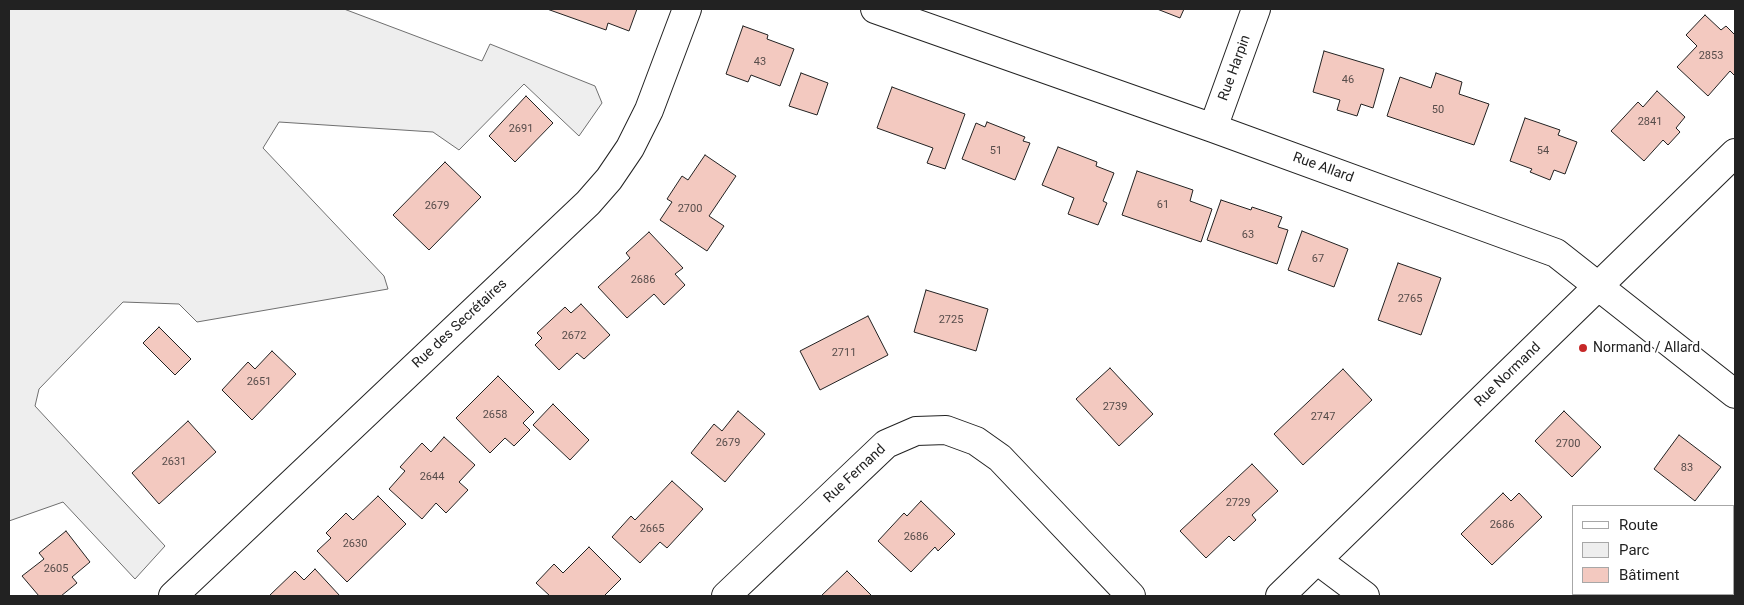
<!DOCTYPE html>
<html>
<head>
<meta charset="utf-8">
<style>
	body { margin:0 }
	#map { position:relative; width:1744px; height:605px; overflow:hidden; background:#fff; font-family:Roboto,sans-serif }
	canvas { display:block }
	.frame { position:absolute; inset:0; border:10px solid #222; pointer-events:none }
	.legend { position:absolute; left:1572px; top:505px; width:162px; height:90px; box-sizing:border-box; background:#fff; border:1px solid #a7a7a7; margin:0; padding:6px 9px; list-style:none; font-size:15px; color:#222 }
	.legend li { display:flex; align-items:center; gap:10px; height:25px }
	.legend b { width:25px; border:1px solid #a7a7a7 }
</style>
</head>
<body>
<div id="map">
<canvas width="1744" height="605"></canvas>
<div class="frame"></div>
<ul class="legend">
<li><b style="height:6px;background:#fff"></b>Route</li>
<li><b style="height:14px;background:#eee"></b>Parc</li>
<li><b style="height:14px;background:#f3c9c0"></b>Bâtiment</li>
</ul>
</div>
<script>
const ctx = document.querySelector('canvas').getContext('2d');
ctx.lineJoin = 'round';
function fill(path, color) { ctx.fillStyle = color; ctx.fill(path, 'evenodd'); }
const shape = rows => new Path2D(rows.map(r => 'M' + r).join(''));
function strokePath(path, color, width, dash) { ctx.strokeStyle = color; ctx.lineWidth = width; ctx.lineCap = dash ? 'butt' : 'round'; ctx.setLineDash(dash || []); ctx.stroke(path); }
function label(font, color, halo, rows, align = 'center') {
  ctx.font = font + ' Roboto,sans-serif'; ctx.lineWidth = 4; ctx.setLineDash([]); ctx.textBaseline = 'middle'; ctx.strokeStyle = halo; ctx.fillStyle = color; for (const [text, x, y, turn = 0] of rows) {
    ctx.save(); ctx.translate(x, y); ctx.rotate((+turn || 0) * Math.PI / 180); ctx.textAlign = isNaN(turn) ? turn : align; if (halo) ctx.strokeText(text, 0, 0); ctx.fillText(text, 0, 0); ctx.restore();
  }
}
const green = shape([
	[9,9,344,9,482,61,490,44,595,86,602,103,579,136,524,84,459,150,433,132,279,122,263,148,384,276,388,289,197,322,179,304,123,302,39,389,35,406,165,546,135,579,63,502,9,521,9,9]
]);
const building = shape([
	[547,9,637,9,629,31,608,23,606,30,547,9],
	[1157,9,1184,9,1180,18,1157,9],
	[1705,15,1721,30,1726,26,1735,35,1735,76,1730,71,1708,96,1677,67,1697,46,1686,35,1705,15],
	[743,26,768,35,767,39,794,49,780,86,751,75,748,82,726,74,743,26],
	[1324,51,1384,69,1373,108,1361,104,1357,116,1337,110,1340,100,1313,92,1324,51],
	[801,73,828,83,817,115,789,106,801,73],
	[1436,73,1462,82,1459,94,1489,104,1474,145,1387,116,1400,77,1431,88,1436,73],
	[892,87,965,114,945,169,927,163,933,148,877,128,892,87],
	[1657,91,1685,117,1676,128,1680,132,1668,145,1663,140,1644,161,1611,131,1638,102,1643,107,1657,91],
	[526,96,553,123,515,162,489,136,526,96],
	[1525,118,1560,130,1558,135,1577,142,1565,174,1554,170,1550,180,1530,172,1532,169,1510,161,1525,118],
	[987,122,1025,137,1023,141,1030,143,1015,180,962,159,976,123,985,127,987,122],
	[1058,147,1097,162,1096,166,1114,173,1103,201,1107,203,1098,225,1068,214,1074,198,1042,185,1058,147],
	[705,155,736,176,709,216,724,226,707,251,660,220,672,202,667,199,682,176,688,180,705,155],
	[445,162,481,197,429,250,393,215,445,162],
	[1137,171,1193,190,1190,201,1212,209,1201,242,1122,215,1137,171],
	[1221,200,1251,210,1252,207,1282,217,1278,227,1288,230,1277,264,1207,240,1221,200],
	[1302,231,1348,249,1334,287,1288,270,1302,231],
	[649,232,683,268,675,274,685,285,664,305,654,294,627,318,598,287,630,258,626,253,649,232],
	[1398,263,1441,278,1421,335,1378,320,1398,263],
	[926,290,988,309,976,351,914,332,926,290],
	[581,304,610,335,584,359,577,353,559,370,535,345,542,338,537,333,565,307,571,313,581,304],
	[868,316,888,355,820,390,800,351,868,316],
	[159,327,191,359,175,375,143,343,159,327],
	[272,351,296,374,252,420,222,390,248,362,255,369,272,351],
	[1110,368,1153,414,1119,446,1076,399,1110,368],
	[1343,369,1372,400,1303,465,1274,434,1343,369],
	[498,376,534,412,523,423,530,430,514,446,505,438,490,453,456,418,498,376],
	[553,404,589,440,570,460,533,425,553,404],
	[738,411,765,434,725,482,691,453,714,424,722,431,738,411],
	[1564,411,1601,447,1572,477,1535,441,1564,411],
	[188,421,216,452,159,504,132,473,188,421],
	[1679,435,1721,467,1695,501,1654,469,1679,435],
	[444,437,475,465,459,482,468,490,446,513,436,503,422,519,389,489,405,471,400,467,422,443,431,452,444,437],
	[1252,464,1278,491,1252,515,1256,520,1234,541,1229,536,1206,558,1180,531,1252,464],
	[672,481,703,509,667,548,660,542,640,563,612,537,631,516,635,520,672,481],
	[1503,493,1511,501,1519,493,1542,517,1492,565,1461,534,1503,493],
	[378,496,406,524,347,582,317,551,331,538,326,533,346,513,353,520,378,496],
	[921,501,955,534,938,551,935,547,911,572,878,541,904,513,907,516,921,501],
	[66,531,90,562,72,577,77,583,61,596,39,596,22,576,44,559,39,553,66,531],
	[589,547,621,579,604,596,550,596,536,583,554,564,563,573,589,547],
	[315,569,340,596,269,596,295,571,304,580,315,569],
	[847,571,872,596,821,596,847,571]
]);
const minor = shape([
	[875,9,1213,128,1556,253,1735,394],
	[1213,128,1256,9],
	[1317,560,1365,596],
	[173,596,588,203,609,179,630,148,649,110,687,9],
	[726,596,886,444,916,431,946,430,976,441,1000,458,1131,596],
	[1280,596,1735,153]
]);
const markers = [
	[1583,348,5,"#c62828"]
];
const numberNames = [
	["2853",1711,56],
	["43",760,62],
	["46",1348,80],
	["50",1438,110],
	["2841",1650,122],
	["2691",521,129],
	["51",996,151],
	["54",1543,151],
	["61",1163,205],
	["2679",437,206],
	["2700",690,209],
	["63",1248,235],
	["67",1318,259],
	["2686",643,280],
	["2765",1410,299],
	["2725",951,320],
	["2672",574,336],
	["2711",844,353],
	["2651",259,382],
	["2739",1115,407],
	["2658",495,415],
	["2747",1323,417],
	["2679",728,443],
	["2700",1568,444],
	["2631",174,462],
	["83",1687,468],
	["2644",432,477],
	["2729",1238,503],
	["2686",1502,525],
	["2665",652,529],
	["2686",916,537],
	["2630",355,544],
	["2605",56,569]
];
const streetNames = [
	["Rue Harpin",1235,68,-70],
	["Rue Allard",1323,168,20],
	["Rue des Secrétaires",460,324,-43],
	["Rue Normand",1508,375,-44],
	["Rue Fernand",855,474,-43]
];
const poiNames = [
	["Normand / Allard",1593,348]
];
fill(green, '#eee');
strokePath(green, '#6f6f6f', 1);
fill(building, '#f3c9c0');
strokePath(building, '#222', 1);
strokePath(minor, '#222', 30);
strokePath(minor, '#fff', 28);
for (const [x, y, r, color] of markers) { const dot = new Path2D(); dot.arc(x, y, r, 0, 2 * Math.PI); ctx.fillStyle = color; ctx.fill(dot); strokePath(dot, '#fff', 2); }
label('11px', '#564c4a', null, numberNames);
label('14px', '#222', '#fff', streetNames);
label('14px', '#222', '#fff', poiNames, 'left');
</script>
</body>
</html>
